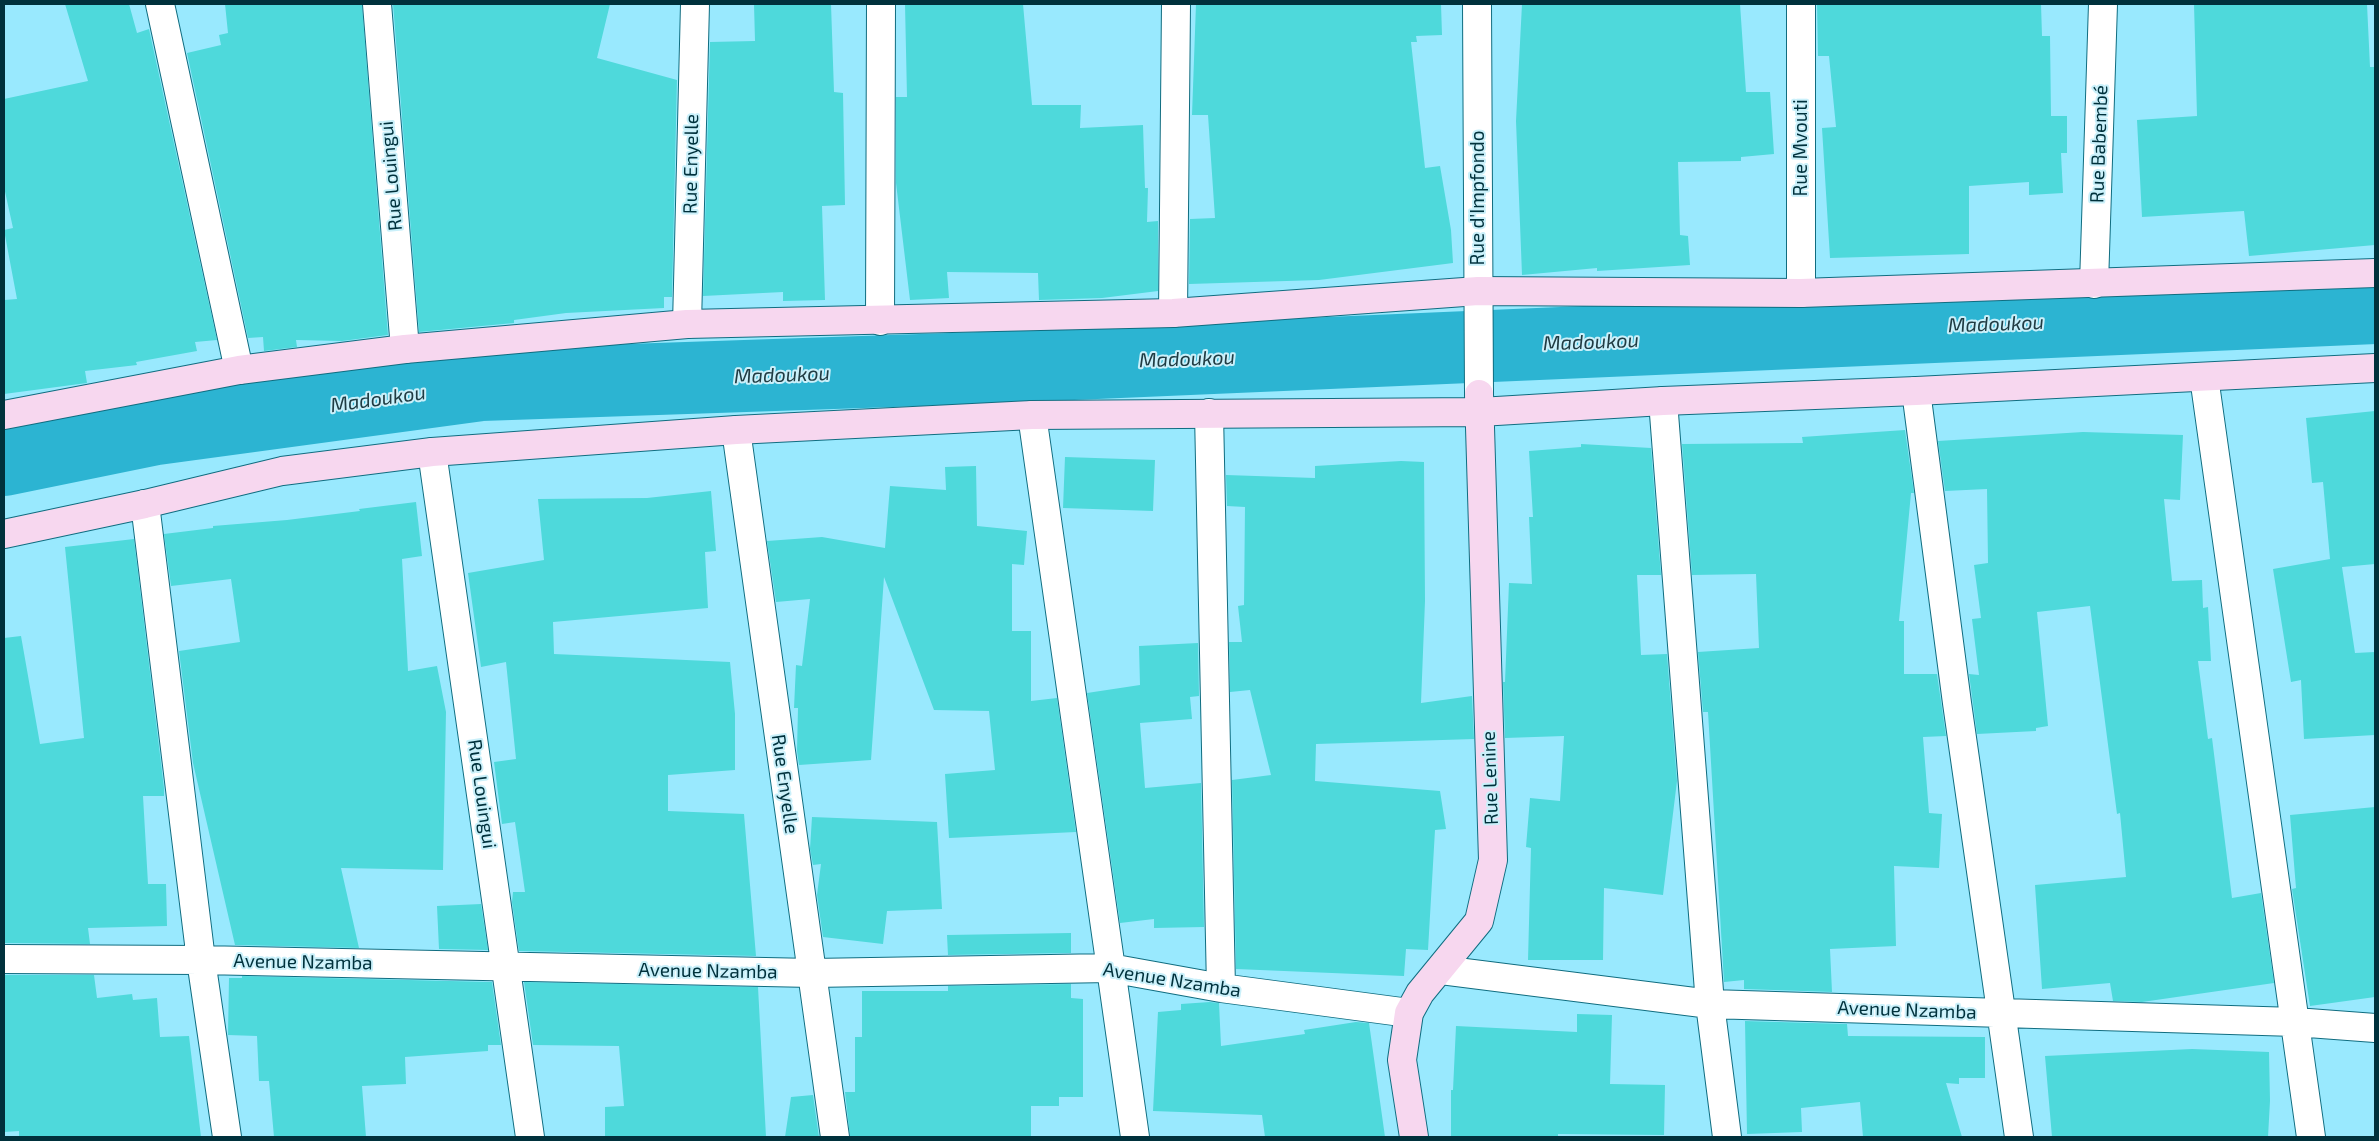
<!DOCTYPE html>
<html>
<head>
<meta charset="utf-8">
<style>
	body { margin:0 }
	#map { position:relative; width:2379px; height:1141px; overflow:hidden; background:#99e9fe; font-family:"Exo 2",sans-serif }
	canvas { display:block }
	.frame { position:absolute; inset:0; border:5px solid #00313c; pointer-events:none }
</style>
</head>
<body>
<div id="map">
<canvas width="2379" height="1141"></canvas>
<div class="frame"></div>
</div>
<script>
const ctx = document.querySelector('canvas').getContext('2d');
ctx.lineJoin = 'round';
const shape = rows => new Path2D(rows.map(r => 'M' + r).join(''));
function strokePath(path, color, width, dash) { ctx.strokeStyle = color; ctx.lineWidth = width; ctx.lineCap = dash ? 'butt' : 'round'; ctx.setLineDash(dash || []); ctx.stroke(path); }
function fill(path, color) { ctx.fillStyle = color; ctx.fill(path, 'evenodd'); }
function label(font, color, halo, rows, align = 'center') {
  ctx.font = font + ' "Exo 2",sans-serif'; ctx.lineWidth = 4; ctx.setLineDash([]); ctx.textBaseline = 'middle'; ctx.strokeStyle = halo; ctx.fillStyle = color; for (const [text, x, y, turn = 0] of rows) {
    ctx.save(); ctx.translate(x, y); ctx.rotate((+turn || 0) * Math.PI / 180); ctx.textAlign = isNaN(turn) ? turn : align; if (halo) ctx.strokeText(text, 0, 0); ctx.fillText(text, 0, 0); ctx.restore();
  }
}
const river = shape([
	[4,460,156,429,481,385,980,368,2375,308]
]);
const building = shape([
	[65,4,129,4,137,33,149,29,217,340,195,342,197,351,136,362,137,365,85,371,87,383,4,394,4,300,17,299,4,230,13,228,4,187,4,99,88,81],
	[225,4,362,4,388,335,342,341,296,340,297,347,264,351,263,337,248,338,187,53,221,45,219,35,228,33],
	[393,4,610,4,597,58,677,80,672,297,664,297,664,308,566,313,514,320,514,323,419,332],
	[754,4,831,4,834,92,843,93,845,205,822,206,825,300,783,301,783,292,703,296,710,42,755,41],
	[905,4,1023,4,1032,105,1081,105,1080,128,1143,125,1145,188,1148,188,1147,222,1158,221,1158,291,1102,298,1039,300,1038,273,947,272,949,298,910,300,896,183,896,97,907,97],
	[1196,4,1441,4,1442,35,1416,36,1417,42,1411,42,1425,168,1440,166,1451,230,1453,263,1319,280,1189,284,1190,219,1215,218,1208,115,1192,115],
	[1522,4,1740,4,1746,92,1770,92,1774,154,1741,157,1741,161,1678,162,1680,235,1688,236,1690,265,1597,271,1597,268,1522,275,1516,121],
	[1817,4,2041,4,2042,36,2050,36,2051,116,2067,116,2067,153,2061,153,2063,193,2029,195,2029,182,1969,186,1969,254,1830,258,1822,128,1836,127,1829,56,1818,56],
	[2194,4,2367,4,2370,67,2375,67,2375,245,2249,256,2244,211,2142,217,2137,120,2197,116],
	[2375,411,2375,564,2342,567,2355,653,2375,652,2375,735,2304,739,2301,680,2291,682,2273,569,2330,559,2323,482,2312,483,2306,418],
	[1905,430,1914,493,1911,493,1899,621,1904,621,1904,674,1937,674,1946,736,1923,737,1929,813,1942,814,1939,868,1894,866,1896,946,1830,949,1832,992,1744,989,1744,980,1724,982,1708,712,1703,712,1698,652,1759,648,1756,574,1692,575,1682,444,1803,443,1802,437],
	[2083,432,2183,435,2180,500,2164,499,2172,581,2202,580,2203,608,2208,607,2211,661,2198,661,2208,739,2212,738,2232,898,2261,893,2274,983,2142,1002,2113,1001,2110,983,2042,989,2035,885,2126,877,2120,813,2117,814,2090,606,2037,612,2048,726,2036,728,2036,731,1977,734,1969,674,1979,675,1972,619,1981,618,1974,565,1988,563,1987,489,1945,491,1938,441],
	[1581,444,1651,448,1661,575,1637,575,1641,655,1667,654,1677,781,1663,895,1604,888,1603,960,1528,960,1531,848,1526,847,1530,798,1560,801,1564,736,1505,738,1503,682,1505,682,1509,583,1532,584,1529,517,1533,517,1529,451,1581,447],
	[1065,457,1155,460,1153,511,1063,508],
	[1401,461,1424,462,1425,601,1421,703,1472,696,1474,739,1316,744,1315,781,1440,791,1446,829,1435,830,1428,950,1406,949,1404,976,1236,969,1232,780,1271,775,1250,690,1230,692,1229,642,1242,642,1238,606,1244,605,1245,507,1227,506,1226,475,1315,478,1315,466],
	[976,466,977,526,1027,531,1024,565,1012,564,1012,631,1031,631,1031,701,1057,698,1076,832,949,838,945,774,995,770,989,711,934,710,884,577,871,760,799,765,797,751,798,708,794,708,796,665,802,666,810,599,776,602,767,541,822,537,885,548,890,486,946,490,945,467],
	[711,491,716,551,705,552,708,608,553,622,554,654,730,662,735,714,735,770,668,775,668,811,744,814,756,956,519,951,512,902,513,892,525,892,515,822,502,824,494,762,516,759,506,662,481,667,468,573,544,560,538,499,647,498],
	[416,502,422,556,402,559,408,671,437,666,446,712,443,870,341,868,359,948,235,945,193,763,179,651,240,642,231,579,171,586,164,534,213,528,213,526,287,520,360,511,359,509],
	[134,539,164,788,164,796,143,796,148,884,166,884,167,926,88,928,90,944,4,943,4,638,21,636,40,744,84,738,65,547],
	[1198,643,1199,696,1190,697,1192,719,1140,723,1145,788,1201,783,1204,927,1154,928,1154,919,1120,923,1087,693,1140,685,1139,646],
	[2375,807,2375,997,2310,1006,2292,889,2296,888,2290,815],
	[812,817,937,822,942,909,887,911,883,944,823,937,817,895,821,864,813,865,810,849],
	[481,904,488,950,439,949,437,906],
	[1071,933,1071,953,948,955,947,935],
	[4,975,94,975,97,998,132,994,133,1000,157,998,160,1037,189,1036,201,1137,19,1137,19,1131,4,1132],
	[242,976,492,982,501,1045,488,1045,488,1051,405,1057,406,1084,362,1086,366,1137,274,1137,269,1081,259,1081,257,1036,228,1035,229,978,242,978],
	[524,982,758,987,766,1137,605,1137,605,1107,624,1106,619,1046,533,1045],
	[1071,984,1071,998,1083,999,1083,1097,1059,1097,1059,1106,1031,1106,1031,1137,850,1137,845,1092,855,1092,855,1037,862,1037,862,991,948,991,948,986],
	[1210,1002,1219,1003,1221,1046,1305,1034,1304,1030,1356,1022,1369,1023,1385,1137,1265,1137,1262,1115,1153,1111,1158,1012,1181,1010,1181,1004],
	[1577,1014,1612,1015,1610,1084,1665,1085,1664,1135,1558,1134,1558,1137,1451,1137,1451,1090,1453,1090,1456,1026,1577,1032],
	[1745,1021,1847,1024,1848,1036,1985,1037,1985,1078,1959,1078,1959,1084,1946,1083,1962,1137,1863,1137,1860,1102,1801,1108,1802,1132,1747,1134],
	[2192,1049,2269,1052,2270,1101,2268,1137,2052,1137,2045,1056],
	[813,1095,819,1137,785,1137,791,1097]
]);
const street = shape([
	[160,4,239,370],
	[377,4,405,349],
	[1477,4,1479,393],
	[2094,284,2103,4],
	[1801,293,1801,4],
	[1173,313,1176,4],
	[880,321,881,4],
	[687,324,695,4],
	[2204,377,2311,1137],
	[1916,391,1957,703,2019,1137],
	[1663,401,1710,1004,1727,1137],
	[1209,413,1221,988],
	[1032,415,1135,1137],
	[736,430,835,1137],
	[432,452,530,1137],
	[145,504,201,960,227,1137],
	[4,959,201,960,812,973,1110,968,1221,988,1409,1013],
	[1441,970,1710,1004,2295,1022,2375,1028]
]);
const secondary = shape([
	[4,415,239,370,405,349,687,324,1173,313,1478,291,1801,293,2375,273],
	[4,534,145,504,282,471,432,452,736,430,1032,415,1480,412,1663,401,1916,391,2375,368],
	[1414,1137,1402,1060,1409,1013,1420,993,1479,921,1493,860,1479,394]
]);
const streetNames = [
	["Rue Babembé",2099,144,-88],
	["Rue Mvouti",1801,148,-90],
	["Rue Enyelle",691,164,-89],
	["Rue Louingui",391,176,-95],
	["Rue d'Impfondo",1478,198,-90],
	["Rue Lenine",1490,778,-92],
	["Rue Enyelle",785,784,82],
	["Rue Louingui",482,794,82],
	["Avenue Nzamba",303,962,1],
	["Avenue Nzamba",708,971,1],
	["Avenue Nzamba",1172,980,9],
	["Avenue Nzamba",1907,1010,2]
];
const waterNames = [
	["Madoukou",1996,324,-2],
	["Madoukou",1591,342,-2],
	["Madoukou",1187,359,-2],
	["Madoukou",782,375,-2],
	["Madoukou",378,399,-8]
];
strokePath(river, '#2cb4d2', 72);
fill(building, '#4ed9db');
strokePath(street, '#106d80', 30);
strokePath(secondary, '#106d80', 30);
strokePath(street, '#fff', 28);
strokePath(secondary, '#f7d7ef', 28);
label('19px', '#00313c', '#caf0fa', streetNames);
label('italic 20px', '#203c43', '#caf0fa', waterNames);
</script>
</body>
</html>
